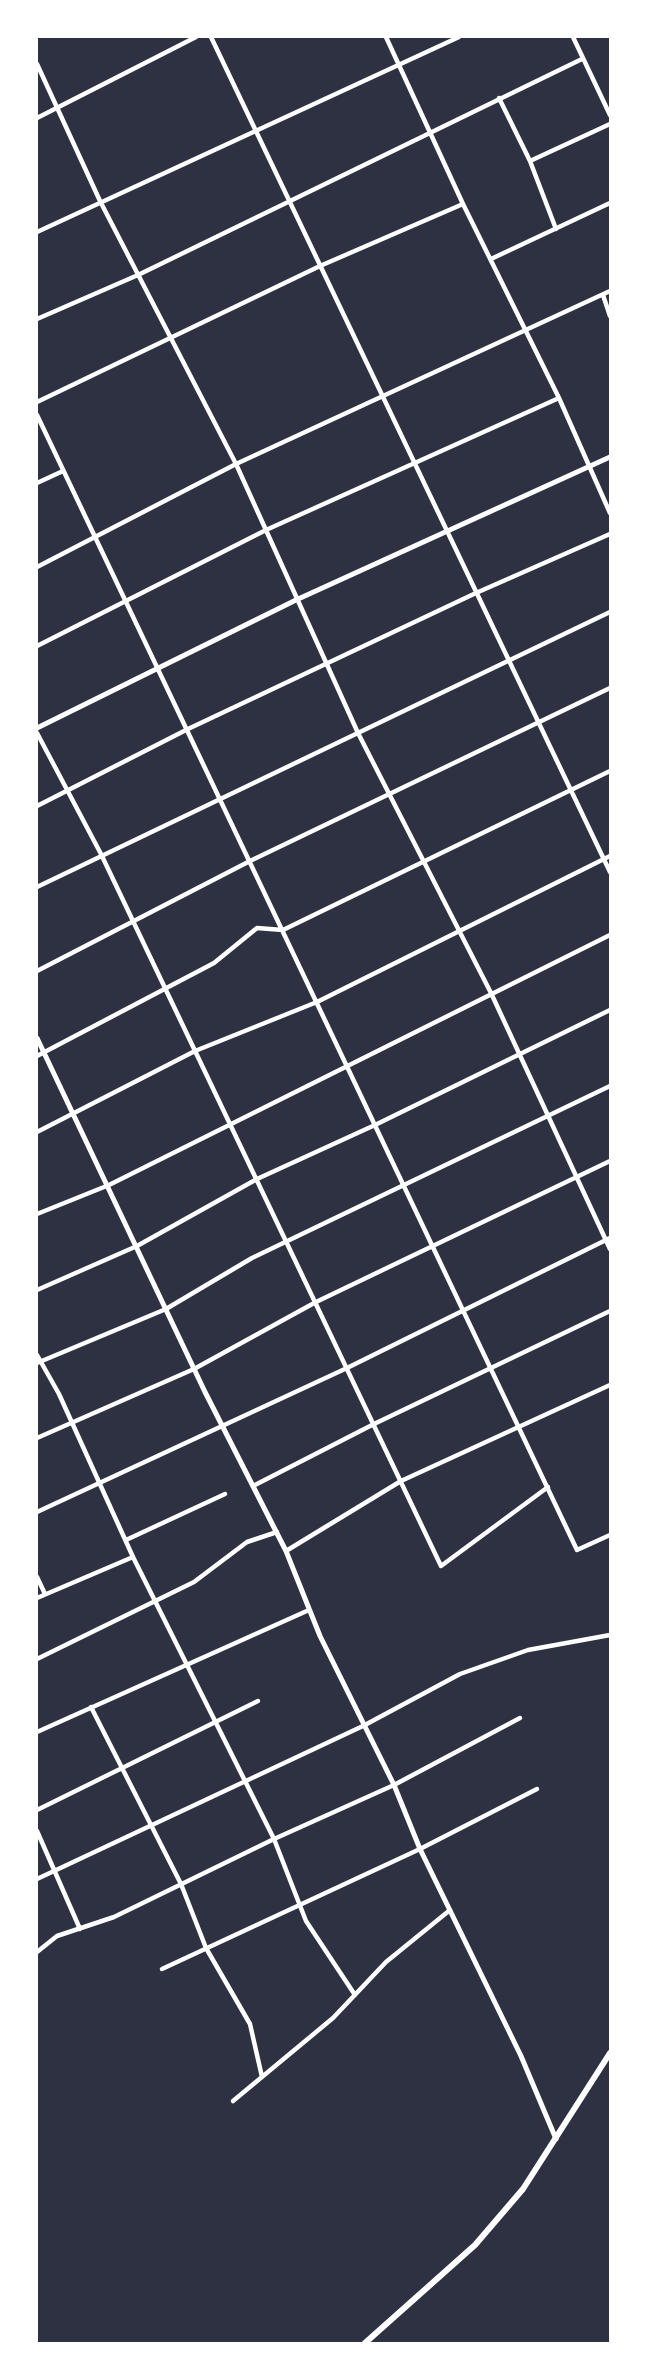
<!DOCTYPE html>
<html>
<head>
<meta charset="utf-8">
<style>
	body { margin:0 }
	#map { position:relative; width:647px; height:2380px; overflow:hidden; background:#2d3142; font-family:"Asap Condensed",sans-serif }
	canvas { display:block }
	.frame { position:absolute; inset:0; border:38px solid #fff; pointer-events:none }
</style>
</head>
<body>
<div id="map">
<canvas width="647" height="2380"></canvas>
<div class="frame"></div>
</div>
<script>
const ctx = document.querySelector('canvas').getContext('2d');
ctx.lineJoin = 'round';
const shape = rows => new Path2D(rows.map(r => 'M' + r).join(''));
function strokePath(path, color, width, dash) { ctx.strokeStyle = color; ctx.lineWidth = width; ctx.lineCap = dash ? 'butt' : 'round'; ctx.setLineDash(dash || []); ctx.stroke(path); }
const minor = shape([
	[211,37,610,872],
	[386,37,463,204,559,398,610,513],
	[573,37,610,115],
	[37,64,100,201,236,464,358,733,491,993,610,1249],
	[499,98,530,161,556,229],
	[37,118,196,37],
	[530,161,610,124],
	[37,232,459,37],
	[491,259,610,203],
	[603,295,610,316],
	[37,319,138,275,582,59],
	[37,402,320,266,463,204],
	[37,415,577,1550,610,1535],
	[37,483,63,471],
	[37,567,236,464,610,291],
	[37,646,266,530,559,398],
	[37,733,101,854,441,1566,548,1487],
	[37,806,188,729,476,593,610,534],
	[37,887,610,612],
	[37,971,250,861,610,688],
	[37,1056,214,963,257,928,283,930,610,771],
	[37,1132,195,1051,317,1002,610,856],
	[37,1214,109,1185,610,935],
	[37,1290,137,1246,257,1179,375,1125,610,1010],
	[37,1355,59,1394,133,1557,274,1839,306,1921,355,1995],
	[37,1363,166,1309,252,1258,610,1086],
	[37,1438,194,1369,316,1302,610,1161],
	[253,1486,374,1424,610,1311],
	[37,1512,347,1368,610,1238],
	[126,1540,225,1494],
	[286,1551,401,1481,610,1385],
	[37,1577,45,1594],
	[37,1598,133,1557],
	[37,1659,194,1582,247,1542,277,1532],
	[91,1707,181,1884,206,1948,250,2024,262,2077],
	[37,1732,309,1610],
	[37,1810,258,1701],
	[37,1831,80,1929],
	[37,1879,363,1726,460,1674,528,1650,610,1635],
	[37,1952,57,1936,114,1917,274,1839,394,1785,520,1718],
	[162,1969,420,1849,537,1789],
	[233,2101,333,2018,386,1962,450,1910]
]);
const tertiary = shape([
	[37,728,296,600,610,457],
	[37,1038,205,1392,286,1551,320,1636,394,1785,420,1849,521,2056,556,2139]
]);
const secondary = shape([
	[365,2343,475,2245,523,2189,610,2053]
]);
strokePath(minor, '#fff', 4.5);
strokePath(tertiary, '#fff', 5);
strokePath(secondary, '#fff', 6);
</script>
</body>
</html>
